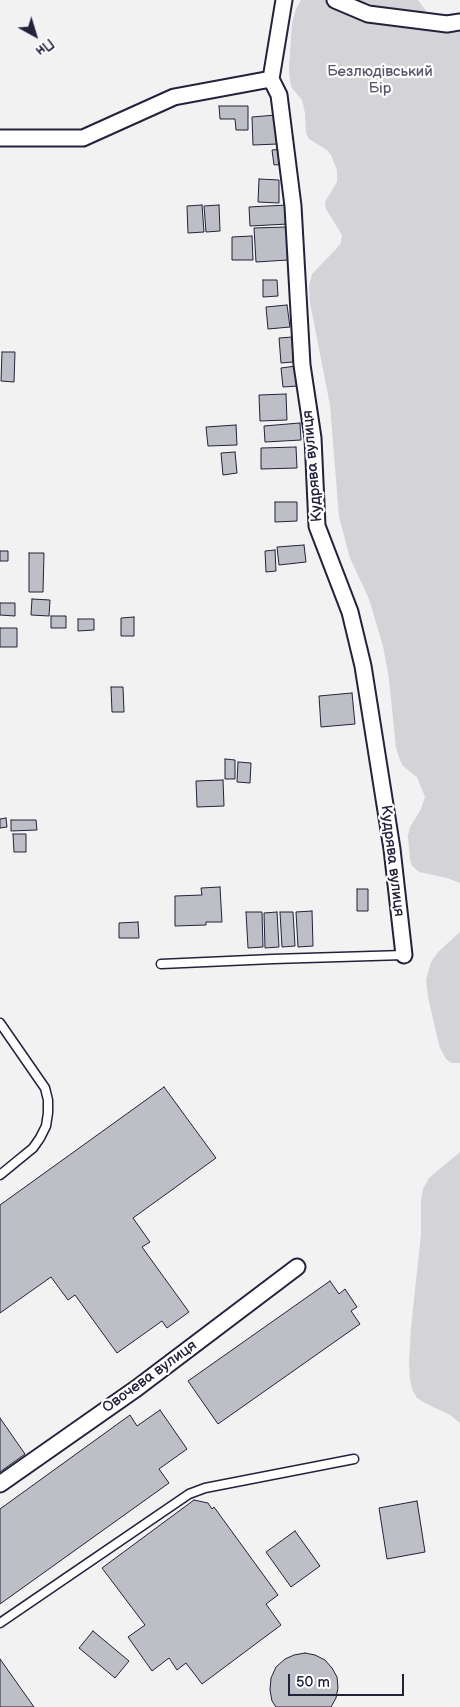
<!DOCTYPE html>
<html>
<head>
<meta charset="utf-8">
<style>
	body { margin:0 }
	#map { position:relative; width:460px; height:1707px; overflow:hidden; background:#f2f2f3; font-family:"Balsamiq Sans",sans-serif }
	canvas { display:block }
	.north { position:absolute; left:10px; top:10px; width:50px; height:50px; -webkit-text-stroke:4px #fff; paint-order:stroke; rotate:141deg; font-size:14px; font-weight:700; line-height:20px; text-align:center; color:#22223b }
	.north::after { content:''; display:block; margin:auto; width:18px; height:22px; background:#22223b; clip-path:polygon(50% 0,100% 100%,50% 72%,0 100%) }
	.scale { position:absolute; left:288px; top:1674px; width:116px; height:22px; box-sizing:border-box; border:2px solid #22223b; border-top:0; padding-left:6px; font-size:15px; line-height:18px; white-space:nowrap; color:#22223b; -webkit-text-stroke:4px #fff; paint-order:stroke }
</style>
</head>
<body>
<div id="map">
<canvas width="460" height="1707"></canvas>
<div class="north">Пн</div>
<div class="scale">50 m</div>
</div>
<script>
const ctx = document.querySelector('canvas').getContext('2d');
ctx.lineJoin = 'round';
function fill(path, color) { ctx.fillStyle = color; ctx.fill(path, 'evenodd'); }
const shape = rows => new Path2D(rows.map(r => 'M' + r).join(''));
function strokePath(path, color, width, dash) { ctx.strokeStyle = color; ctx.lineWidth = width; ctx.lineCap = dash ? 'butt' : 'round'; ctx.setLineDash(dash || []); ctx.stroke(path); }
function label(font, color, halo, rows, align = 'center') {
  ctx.font = font + ' "Balsamiq Sans",sans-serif'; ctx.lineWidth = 4.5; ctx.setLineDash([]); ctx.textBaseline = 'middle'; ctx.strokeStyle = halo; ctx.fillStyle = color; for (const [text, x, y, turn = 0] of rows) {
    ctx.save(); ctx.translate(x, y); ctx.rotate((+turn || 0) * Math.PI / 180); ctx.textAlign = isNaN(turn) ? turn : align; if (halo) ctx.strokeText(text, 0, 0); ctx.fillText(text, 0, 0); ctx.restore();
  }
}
const green = shape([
	[301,0,418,0,427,12,434,17,460,23,460,883,447,878,419,872,412,866,410,859,408,836,410,827,421,809,425,797,417,777,403,766,400,760,396,748,389,679,383,646,369,599,350,558,339,517,330,405,310,303,309,286,312,274,336,249,341,243,342,235,326,209,325,202,337,182,337,170,331,155,327,150,309,139,306,133,305,113,302,100,292,88,290,81,289,68,292,23,296,9],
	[460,932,460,1063,451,1063,446,1059,440,1048,436,1032,428,997,426,980,431,962,439,951],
	[460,1152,460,1423,450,1415,425,1403,417,1398,412,1389,410,1379,409,1360,411,1328,421,1234,421,1200,423,1189,429,1178]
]);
const building = shape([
	[219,106,248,106,248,130,236,130,235,119,220,119,219,106],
	[276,115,278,144,253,145,252,117,276,115],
	[284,149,285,164,274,165,272,150,284,149],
	[259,179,279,180,279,203,258,202,259,179],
	[202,205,204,232,188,233,187,206,202,205],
	[219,205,220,231,206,232,204,206,219,205],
	[287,205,288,224,250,226,249,207,287,205],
	[287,227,288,260,256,262,254,228,287,227],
	[252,236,253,260,232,260,232,237,252,236],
	[263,280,277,280,278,296,263,297,263,280],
	[287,305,290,327,268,329,266,307,287,305],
	[292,337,293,362,281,363,279,338,292,337],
	[2,352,15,352,14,382,1,381,2,352],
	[296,366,298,386,283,387,281,368,296,366],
	[286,394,287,420,260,421,259,395,286,394],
	[300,423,301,440,265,442,264,426,300,423],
	[236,425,237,445,208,446,206,427,236,425],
	[296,447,297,468,261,469,261,448,296,447],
	[235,452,237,473,223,475,221,453,235,452],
	[275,502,297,502,297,521,275,522,275,502],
	[304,545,306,562,279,565,277,547,304,545],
	[275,550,276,571,266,572,265,551,275,550],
	[0,551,8,551,8,561,0,561,0,551],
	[29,553,44,553,43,592,29,592,29,553],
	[32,599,50,600,49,616,31,615,32,599],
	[0,603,15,603,15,616,0,615,0,603],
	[51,616,66,616,66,628,51,628,51,616],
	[134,617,134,636,121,636,121,618,134,617],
	[78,619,94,619,94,630,78,631,78,619],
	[0,628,17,628,17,647,0,647,0,628],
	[111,687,123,687,124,712,112,712,111,687],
	[352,693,355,724,321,727,319,696,352,693],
	[225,759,235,760,235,779,225,779,225,759],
	[238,762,251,763,250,783,237,782,238,762],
	[223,780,224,806,197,807,196,781,223,780],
	[6,818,7,827,0,828,0,819,6,818],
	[11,820,36,820,37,830,11,831,11,820],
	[13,834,26,834,26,852,14,852,13,834],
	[220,887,222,922,206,922,206,925,175,926,175,896,202,895,201,888,220,887],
	[357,889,368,889,368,911,357,911,357,889],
	[312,911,313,946,298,947,296,912,312,911],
	[246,912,262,912,263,947,248,948,246,912],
	[277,912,279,947,265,948,264,913,277,912],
	[280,912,293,912,295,946,282,947,280,912],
	[138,922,139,938,119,938,119,923,138,922],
	[164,1087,216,1158,133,1218,150,1242,142,1247,189,1312,167,1328,162,1321,117,1353,75,1295,68,1300,51,1277,0,1313,0,1205,164,1087],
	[330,1281,339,1294,345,1289,357,1307,351,1311,360,1324,218,1424,188,1381,330,1281],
	[160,1410,187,1449,159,1469,169,1483,0,1604,0,1509,130,1415,137,1426,160,1410],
	[0,1418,25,1454,0,1472,0,1418],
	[194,1500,208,1503,212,1509,214,1507,278,1595,266,1604,281,1625,202,1684,186,1663,177,1670,169,1658,152,1671,128,1637,145,1625,102,1568,194,1500],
	[417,1501,425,1552,387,1559,379,1508,417,1501],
	[295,1531,320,1566,291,1587,266,1552,295,1531],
	[93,1631,129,1661,115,1678,79,1648,93,1631],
	[305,1653,315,1655,325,1660,332,1668,337,1677,338,1688,336,1698,331,1707,276,1707,272,1701,270,1690,271,1678,276,1667,285,1659,294,1655,305,1653],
	[0,1659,34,1707,0,1707,0,1659]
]);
const service = shape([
	[161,964,273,959,404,955],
	[0,1023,45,1088,48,1100,48,1113,46,1126,40,1138,33,1148,0,1175],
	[0,1623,189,1494,205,1488,354,1459]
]);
const minor = shape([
	[284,0,271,79,279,95,293,206,302,365,313,438,317,526,350,612,363,666,392,849,404,955],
	[335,0,368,14,447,24,460,22],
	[0,138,83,138,174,97,271,79],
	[0,1484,137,1388,297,1267]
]);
const parkNames = [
	["Безлюдівський",380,72],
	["Бір",380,89]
];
const streetNames = [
	["Кудрява вулиця",313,466,-95],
	["Кудрява вулиця",392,861,83],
	["Овочева вулиця",150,1377,-36]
];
fill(green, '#d3d3d8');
fill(building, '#bebec6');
strokePath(building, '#22223b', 1);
strokePath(service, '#22223b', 11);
strokePath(minor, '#22223b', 19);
strokePath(service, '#fff', 8);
strokePath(minor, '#fff', 15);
label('15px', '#57576a', '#fff', parkNames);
label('15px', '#22223b', '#fff', streetNames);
</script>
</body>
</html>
